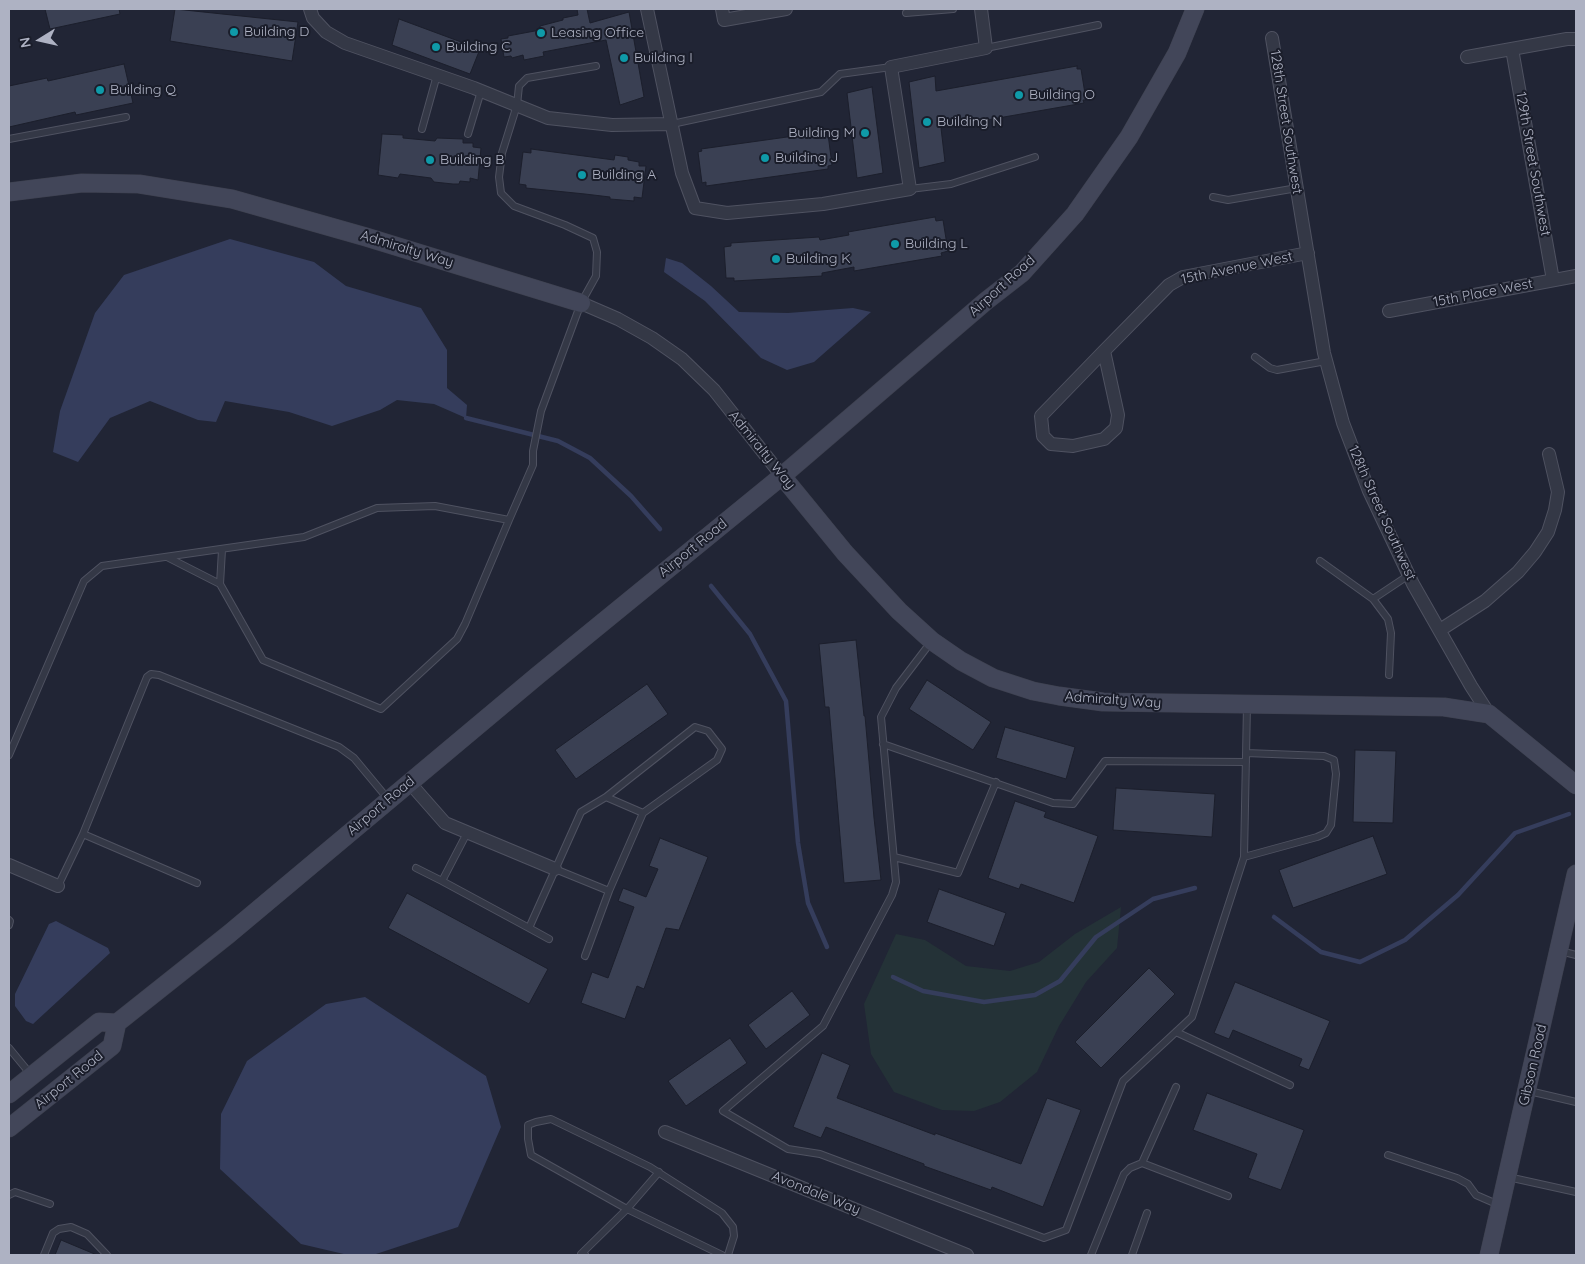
<!DOCTYPE html>
<html>
<head>
<meta charset="utf-8">
<style>
	body { margin:0 }
	#map { position:relative; width:1585px; height:1264px; overflow:hidden; background:#212535; font-family:Quicksand,sans-serif }
	canvas { display:block }
	.frame { position:absolute; inset:0; border:10px solid #aeb2c3; pointer-events:none }
	.north { position:absolute; left:15px; top:15px; width:50px; height:50px; -webkit-text-stroke:4px #1a1d2a; paint-order:stroke; rotate:260deg; font-size:14px; font-weight:700; line-height:20px; text-align:center; color:#aeb2c3 }
	.north::after { content:''; display:block; margin:auto; width:18px; height:22px; background:#aeb2c3; clip-path:polygon(50% 0,100% 100%,50% 72%,0 100%) }
</style>
</head>
<body>
<div id="map">
<canvas width="1585" height="1264"></canvas>
<div class="frame"></div>
<div class="north">N</div>
</div>
<script>
const ctx = document.querySelector('canvas').getContext('2d');
ctx.lineJoin = 'round';
function fill(path, color) { ctx.fillStyle = color; ctx.fill(path, 'evenodd'); }
const shape = rows => new Path2D(rows.map(r => 'M' + r).join(''));
function strokePath(path, color, width, dash) { ctx.strokeStyle = color; ctx.lineWidth = width; ctx.lineCap = dash ? 'butt' : 'round'; ctx.setLineDash(dash || []); ctx.stroke(path); }
function label(font, color, halo, rows, align = 'center') {
  ctx.font = font + ' Quicksand,sans-serif'; ctx.lineWidth = 4; ctx.setLineDash([]); ctx.textBaseline = 'middle'; ctx.strokeStyle = halo; ctx.fillStyle = color; for (const [text, x, y, turn = 0] of rows) {
    ctx.save(); ctx.translate(x, y); ctx.rotate((+turn || 0) * Math.PI / 180); ctx.textAlign = isNaN(turn) ? turn : align; if (halo) ctx.strokeText(text, 0, 0); ctx.fillText(text, 0, 0); ctx.restore();
  }
}
const green = shape([
	[1121,907,1117,948,1086,982,1059,1026,1037,1072,1000,1102,974,1111,942,1110,894,1092,871,1054,864,1004,896,934,925,940,966,966,1010,971,1039,962,1075,934]
]);
const water = shape([
	[230,239,314,262,346,286,421,308,447,350,447,388,467,405,466,418,434,404,397,400,380,410,332,426,289,412,225,401,216,422,198,420,150,401,110,418,78,462,53,452,60,411,95,313,124,275],
	[666,258,682,263,711,286,739,312,788,313,853,308,871,312,814,362,787,370,761,358,705,301,664,272],
	[56,921,108,948,110,953,33,1024,26,1021,15,1006,15,994,49,924],
	[365,997,486,1076,501,1127,458,1227,373,1255,348,1255,301,1244,220,1169,221,1114,247,1061,326,1004]
]);
const stream = shape([
	[466,418,558,441,590,458,631,496,660,529],
	[711,586,750,634,786,701,798,843,808,903,827,947],
	[1274,917,1321,952,1360,962,1405,940,1458,895,1515,833,1569,814],
	[893,977,923,991,984,1002,1035,995,1060,981,1096,937,1153,899,1195,888]
]);
const building = shape([
	[45,9,119,9,120,14,50,29,45,9],
	[175,9,298,22,292,61,170,41,175,9],
	[577,9,587,9,590,23,629,12,644,97,620,105,606,40,543,52,544,56,524,60,523,55,512,58,511,56,504,57,501,39,508,38,508,36,540,30,540,26,563,20,563,18,578,15,577,9],
	[399,19,480,49,470,74,392,45,399,19],
	[124,64,133,103,76,115,75,112,9,127,9,86,47,78,48,81,124,64],
	[1077,66,1077,69,1081,69,1086,100,1083,100,1084,103,941,128,945,162,919,168,909,82,935,76,936,91,1077,66],
	[872,87,883,173,857,178,847,93,872,87],
	[823,132,824,135,828,134,832,165,828,166,828,169,706,186,706,182,702,183,698,152,702,151,701,149,823,132],
	[382,134,403,135,403,138,435,141,437,138,463,139,463,143,473,143,473,147,481,148,478,180,470,178,470,182,460,181,459,184,453,184,434,182,431,178,400,174,398,178,378,175,382,134],
	[531,149,614,160,615,155,628,157,628,160,639,162,639,166,646,166,642,198,634,197,634,201,610,199,610,197,585,194,526,188,526,185,519,184,523,152,531,153,531,149],
	[935,217,936,221,943,220,948,251,941,253,942,256,854,271,854,267,822,273,822,276,734,281,734,278,726,278,724,247,731,246,731,243,819,237,820,240,849,235,848,232,935,217],
	[856,640,864,716,865,716,874,818,881,880,844,883,829,707,825,707,819,644,856,640],
	[927,680,991,722,973,750,909,709,927,680],
	[647,684,668,714,576,779,555,750,647,684],
	[1005,727,1075,747,1066,779,996,758,1005,727],
	[1355,750,1396,751,1393,823,1353,822,1355,750],
	[1116,788,1215,794,1212,837,1113,830,1116,788],
	[1015,801,1046,812,1044,817,1098,836,1074,903,1021,884,1019,889,988,878,1015,801],
	[1373,836,1387,874,1293,908,1279,870,1373,836],
	[660,838,708,857,679,930,666,928,644,989,637,986,625,1019,581,1003,592,972,608,978,634,907,618,901,623,888,646,897,658,869,649,866,660,838],
	[939,889,1006,913,994,946,927,922,939,889],
	[407,893,548,969,529,1004,388,928,407,893],
	[1149,968,1175,994,1101,1068,1075,1042,1149,968],
	[1235,982,1330,1021,1309,1070,1299,1066,1302,1059,1233,1030,1229,1039,1214,1033,1235,982],
	[792,991,810,1015,766,1049,748,1025,792,991],
	[730,1038,747,1063,686,1106,668,1081,730,1038],
	[822,1053,850,1065,837,1098,935,1135,935,1133,1021,1164,1047,1098,1081,1110,1043,1207,992,1187,991,1190,924,1166,924,1164,826,1127,821,1138,793,1127,822,1053],
	[1207,1093,1304,1130,1281,1190,1248,1178,1257,1154,1193,1130,1207,1093],
	[61,1240,97,1255,55,1255,61,1240]
]);
const lane = shape([
	[906,13,953,9],
	[986,48,1098,25],
	[672,124,821,92,840,74,891,67],
	[422,129,437,75],
	[468,134,481,91],
	[9,139,126,117],
	[910,189,951,184,1035,157],
	[1213,197,1228,200,1297,188],
	[1255,357,1270,368,1277,370,1326,361],
	[222,550,220,584,263,660,381,709,457,639,465,624,509,520],
	[167,557,220,584],
	[1320,561,1373,599,1409,575],
	[1373,599,1388,619,1391,633,1389,675],
	[931,642,896,688,881,717,896,882,892,895,823,1026,723,1111,788,1149,820,1154,1044,1238,1066,1230,1123,1081,1192,1017,1244,857,1247,705],
	[883,744,1053,803,1073,804,1105,761,1246,762],
	[9,755,84,581,102,566,304,537,377,508,435,506,509,520,533,465,533,451,541,411,581,303,596,276,597,252,593,238,565,225,514,206,501,193,499,177,502,153,517,105,519,86,527,78,596,66],
	[606,797,643,813],
	[467,833,442,881,529,928,581,812,606,797,695,727,708,731,722,749,717,760,643,813,609,891],
	[83,834,197,883],
	[894,857,958,873,996,782],
	[1244,857,1317,837,1326,833,1331,825,1336,774,1334,760,1324,756,1246,753],
	[416,868,442,881],
	[555,869,609,891,585,956],
	[58,886,83,834,147,677,151,674,159,675,339,747,354,758,388,799],
	[9,920,10,921,9,925],
	[529,928,549,939],
	[1560,951,1576,955],
	[1176,1032,1290,1085],
	[9,1048,32,1076],
	[1529,1091,1576,1102],
	[1388,1155,1457,1178,1468,1184,1476,1195,1499,1205],
	[1142,1163,1176,1087],
	[659,1172,627,1209,722,1255],
	[1508,1177,1576,1192],
	[9,1195,15,1192,50,1204],
	[44,1255,53,1233,59,1229,71,1227,87,1234,107,1255],
	[585,1255,581,1254,627,1209,531,1155,528,1139,528,1125,536,1122,551,1119,650,1167,722,1213,733,1227,734,1236,728,1255],
	[1091,1255,1124,1174,1130,1168,1142,1163,1228,1196],
	[1132,1255,1147,1213]
]);
const street = shape([
	[310,9,313,18,326,32,345,43,474,88,548,118,612,125,672,124],
	[647,9,682,173,695,208,727,213,823,204,910,189,891,67,986,48,981,9],
	[722,9,724,20,786,9],
	[1272,38,1324,353,1343,423,1369,491,1413,584,1471,686,1489,714],
	[1512,49,1553,280],
	[1467,57,1567,39,1576,39],
	[581,303,618,319,652,338,682,359,714,390,782,476],
	[1389,311,1576,276],
	[1104,351,1118,415,1116,428,1104,439,1073,446,1051,444,1043,436,1041,416,1104,351,1169,285,1183,277,1308,253],
	[1440,630,1485,601,1518,572,1535,552,1548,532,1555,510,1558,492,1549,454],
	[409,782,445,823,555,869],
	[9,865,58,886],
	[665,1132,967,1255]
]);
const secondary = shape([
	[9,192,82,183,139,184,232,199,366,237,581,303],
	[782,476,845,553,899,611,932,641,961,661,993,678,1033,691,1059,696,1103,702,1444,707,1489,714,1576,785],
	[9,1094,99,1022,117,1023],
	[9,1128,112,1046,117,1023,229,934,537,676,782,476,986,301,1022,273,1075,214,1129,137,1177,53,1195,9],
	[1489,1255,1576,874]
]);
const markers = [
	[234,32,5,"#0f9aa8"],
	[541,33,5,"#0f9aa8"],
	[436,47,5,"#0f9aa8"],
	[624,58,5,"#0f9aa8"],
	[100,90,5,"#0f9aa8"],
	[1019,95,5,"#0f9aa8"],
	[927,122,5,"#0f9aa8"],
	[865,133,5,"#0f9aa8"],
	[765,158,5,"#0f9aa8"],
	[430,160,5,"#0f9aa8"],
	[582,175,5,"#0f9aa8"],
	[895,244,5,"#0f9aa8"],
	[776,259,5,"#0f9aa8"]
];
const poiNames = [
	["Building D",244,32],
	["Leasing Office",551,33],
	["Building C",446,47],
	["Building I",634,58],
	["Building Q",110,90],
	["Building O",1029,95],
	["Building N",937,122],
	["Building M",855,133,"right"],
	["Building J",775,158],
	["Building B",440,160],
	["Building A",592,175],
	["Building L",905,244],
	["Building K",786,259]
];
const streetNames = [
	["128th Street Southwest",1286,122,81],
	["129th Street Southwest",1533,164,80],
	["Admiralty Way",407,249,17],
	["15th Avenue West",1237,268,-12],
	["Airport Road",1002,286,-42],
	["15th Place West",1483,293,-11],
	["Admiralty Way",762,450,51],
	["128th Street Southwest",1382,513,66],
	["Airport Road",693,548,-39],
	["Admiralty Way",1113,700,4],
	["Airport Road",381,806,-40],
	["Gibson Road",1533,1065,-77],
	["Airport Road",69,1080,-39],
	["Avondale Way",816,1193,22]
];
fill(green, '#243237');
fill(water, '#353d5c');
strokePath(stream, '#353d5c', 4.5);
fill(building, '#3a4053');
strokePath(building, '#1c1f2c', 1);
strokePath(lane, '#4f5261', 8);
strokePath(street, '#4f5261', 14);
strokePath(secondary, '#3e414f', 19);
strokePath(lane, '#343846', 6);
strokePath(street, '#343846', 12);
strokePath(secondary, '#424659', 18);
for (const [x, y, r, color] of markers) { const dot = new Path2D(); dot.arc(x, y, r, 0, 2 * Math.PI); ctx.fillStyle = color; ctx.fill(dot); strokePath(dot, '#1a1d2a', 2); }
label('14px', '#aeb2c3', '#1a1d2a', poiNames, 'left');
label('14px', '#aeb2c3', '#1a1d2a', streetNames);
</script>
</body>
</html>
